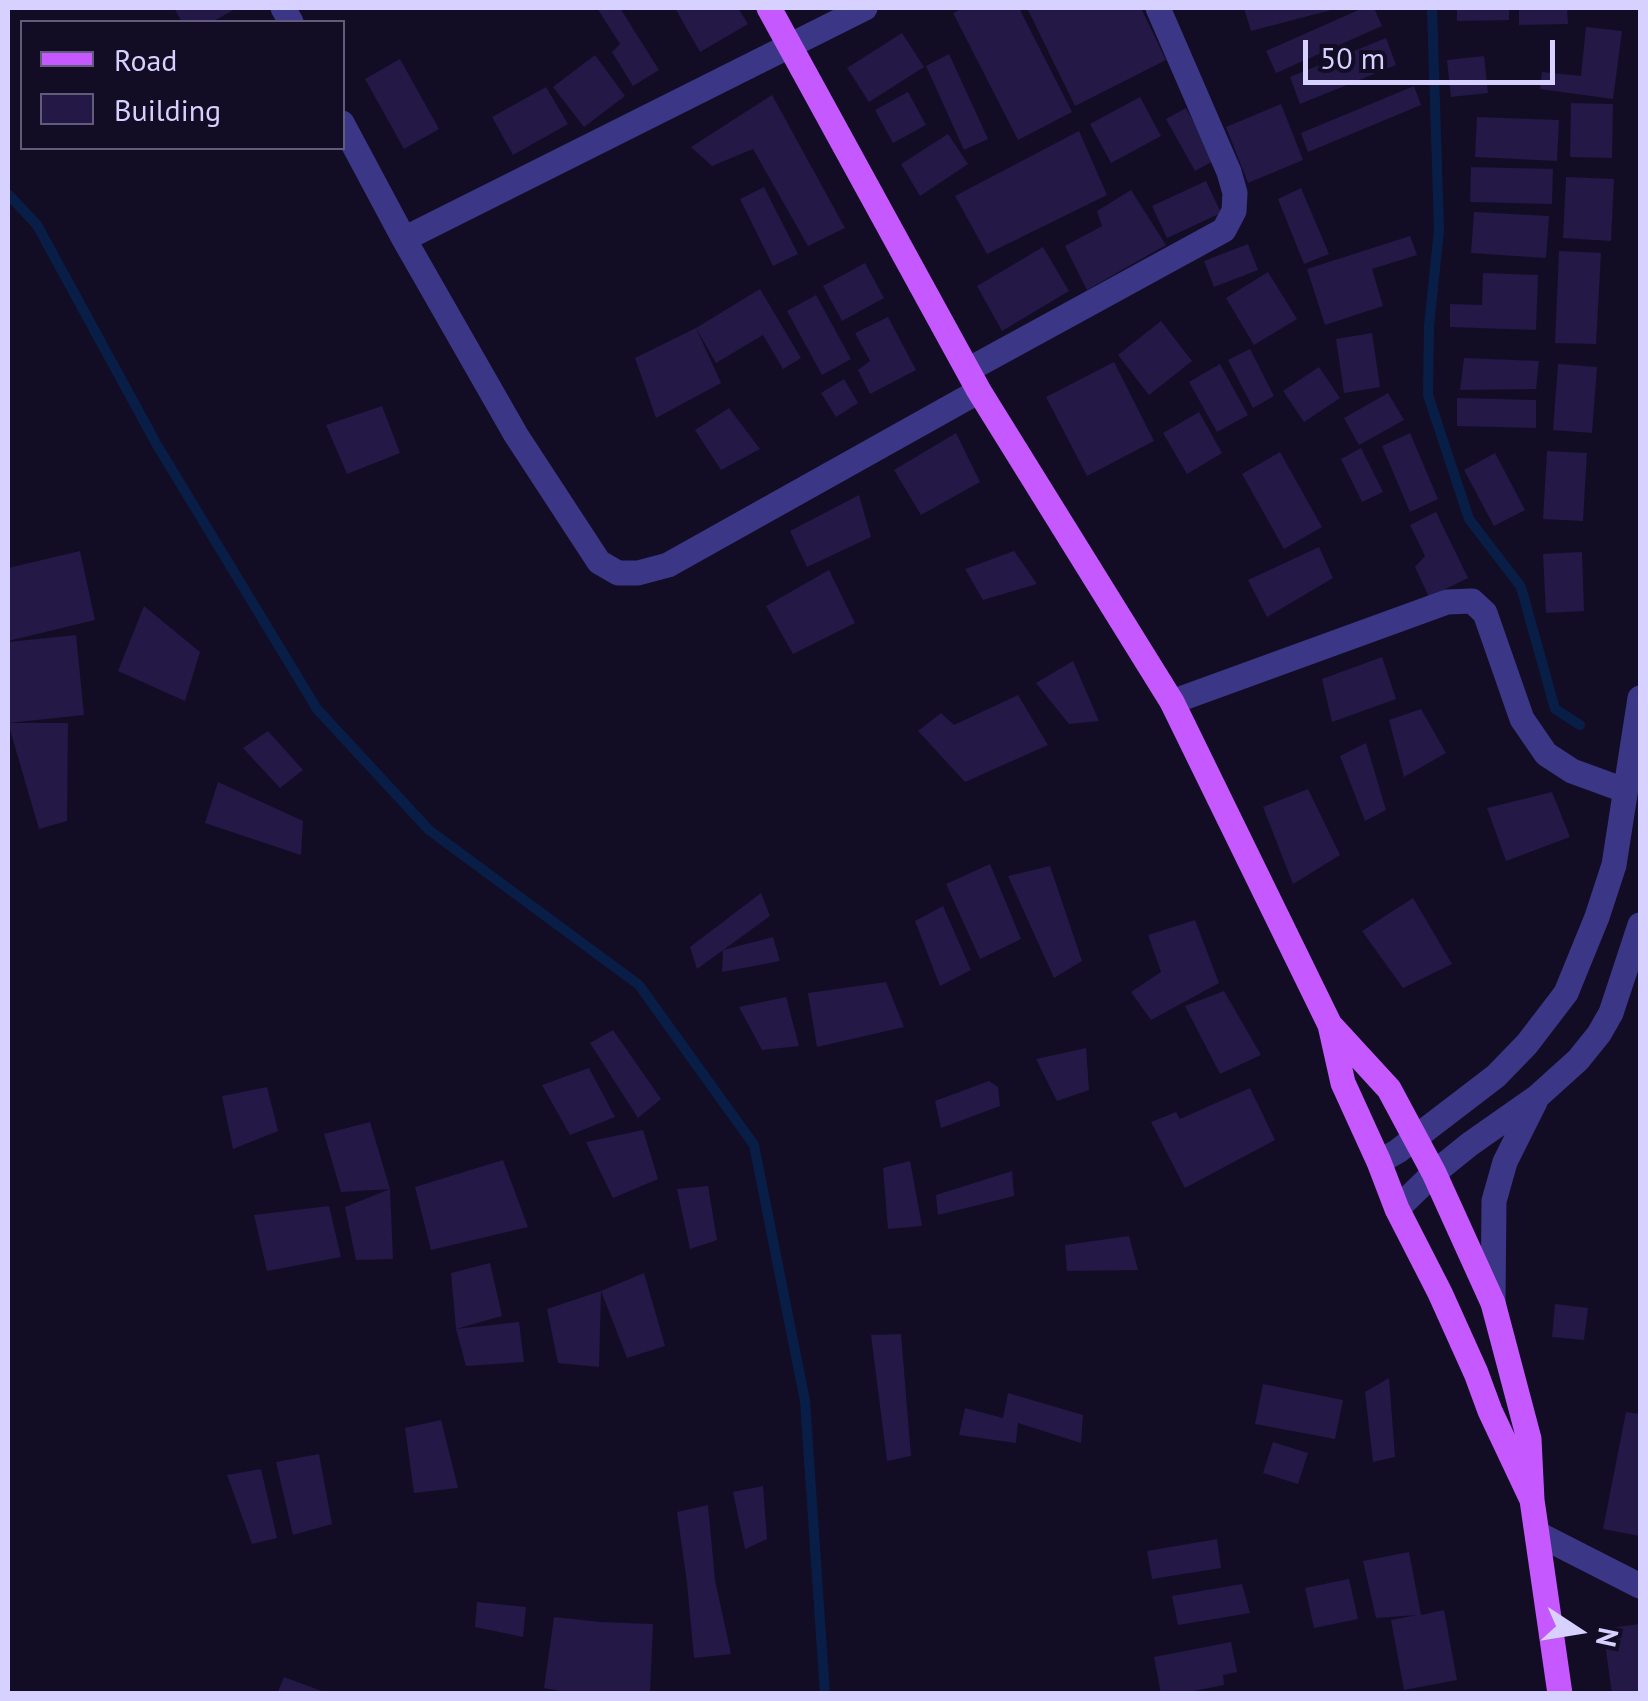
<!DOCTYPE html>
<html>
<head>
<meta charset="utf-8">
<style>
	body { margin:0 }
	#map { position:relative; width:1648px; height:1701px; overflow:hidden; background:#120d25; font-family:"PT Sans",sans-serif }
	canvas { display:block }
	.frame { position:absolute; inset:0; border:10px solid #d7d1ff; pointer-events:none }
	.legend { position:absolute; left:20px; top:20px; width:325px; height:130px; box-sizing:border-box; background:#120d25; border:2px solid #615b7c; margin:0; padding:12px 18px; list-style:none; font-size:30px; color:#d7d1ff }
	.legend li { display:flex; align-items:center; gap:20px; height:50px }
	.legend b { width:50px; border:2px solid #615b7c }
	.north { position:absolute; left:1528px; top:1581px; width:100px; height:100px; -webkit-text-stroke:8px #120d25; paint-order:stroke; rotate:102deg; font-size:28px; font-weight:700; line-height:40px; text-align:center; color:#d7d1ff }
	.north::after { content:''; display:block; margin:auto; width:35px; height:45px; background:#d7d1ff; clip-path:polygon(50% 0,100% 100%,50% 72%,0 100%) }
	.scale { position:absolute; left:1303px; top:40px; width:252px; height:45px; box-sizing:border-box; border:5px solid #d7d1ff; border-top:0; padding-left:12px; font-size:30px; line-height:35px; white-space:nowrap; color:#d7d1ff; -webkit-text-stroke:8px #120d25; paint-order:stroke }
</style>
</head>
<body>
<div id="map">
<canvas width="1648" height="1701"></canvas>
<div class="frame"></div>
<ul class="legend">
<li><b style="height:12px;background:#c558ff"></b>Road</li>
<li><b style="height:28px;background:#231846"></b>Building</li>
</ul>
<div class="north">N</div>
<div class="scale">50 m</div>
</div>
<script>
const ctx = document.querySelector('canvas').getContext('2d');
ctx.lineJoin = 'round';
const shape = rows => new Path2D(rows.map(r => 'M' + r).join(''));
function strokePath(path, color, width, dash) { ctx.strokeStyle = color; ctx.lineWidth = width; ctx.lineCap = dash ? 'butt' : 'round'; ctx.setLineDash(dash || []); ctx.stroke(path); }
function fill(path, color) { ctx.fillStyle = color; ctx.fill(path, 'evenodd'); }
const stream = shape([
	[1432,8,1439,230,1429,326,1428,395,1469,519,1521,587,1555,709,1580,725],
	[8,194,37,225,157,445,317,709,429,830,639,985,754,1145,805,1401,825,1694]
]);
const building = shape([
	[174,8,237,8,212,22,182,22],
	[597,8,620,8,659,70,633,86,612,52,620,44],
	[675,8,738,8,748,24,700,52],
	[963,8,1019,8,1072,112,1018,140,953,13],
	[1027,8,1141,8,1166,60,1075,106],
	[1244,8,1335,8,1335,9,1251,31],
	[1363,8,1374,8,1382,26,1276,73,1266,51],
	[1457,8,1509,8,1509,20,1457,21],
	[1519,8,1567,8,1568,24,1519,25],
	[1586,27,1622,31,1613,99,1540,89,1542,72,1581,76],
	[902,33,924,67,869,102,847,68],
	[1386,38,1396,65,1300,104,1290,77],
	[949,54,988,139,964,150,926,66],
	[595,55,625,96,584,127,553,87],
	[1484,56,1488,93,1451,97,1447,60],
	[400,59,439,129,404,149,365,79],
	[1414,86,1421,105,1308,152,1301,133],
	[546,87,568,124,513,155,492,117],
	[908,92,926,125,893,143,875,110],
	[772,95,845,228,808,246,753,149,712,166,691,147],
	[1140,97,1161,136,1111,163,1090,124],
	[1571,103,1613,104,1612,158,1570,157],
	[1281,104,1303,160,1248,183,1226,127],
	[1186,108,1215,160,1195,171,1166,119],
	[1477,117,1559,120,1557,161,1475,157],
	[1079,131,1107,195,987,254,955,196],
	[948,134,968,164,920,196,901,164],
	[1471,167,1553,169,1552,204,1470,202],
	[1566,177,1614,179,1611,241,1563,238],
	[1206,181,1221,213,1167,238,1152,206],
	[764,187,798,254,773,266,740,199],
	[1301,188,1329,254,1304,264,1278,199],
	[1131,190,1166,245,1087,290,1065,246,1102,226,1097,211],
	[1474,212,1549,216,1546,258,1471,253],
	[1410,236,1417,255,1372,269,1383,306,1325,325,1307,269],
	[1248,244,1258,270,1214,287,1204,261],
	[1043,247,1069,291,1002,331,977,286],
	[1559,251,1601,253,1596,344,1555,343],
	[865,263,884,298,842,321,823,286],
	[1268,272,1297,319,1254,345,1226,298],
	[1483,273,1538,275,1536,330,1450,327,1450,304,1482,305],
	[760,289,801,358,783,369,763,335,716,363,696,328],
	[816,295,851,359,822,375,787,311],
	[888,317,916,370,870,394,858,370,870,361,855,333],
	[1161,321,1192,361,1149,395,1118,355],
	[696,328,721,383,656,418,635,358],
	[1372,333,1380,387,1344,393,1336,339],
	[1250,349,1274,396,1253,408,1228,360],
	[1464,358,1539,361,1536,389,1460,390],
	[1114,362,1154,441,1087,476,1046,397],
	[1220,364,1248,415,1217,432,1189,382],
	[1558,364,1597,367,1592,433,1553,430],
	[1319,367,1340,398,1304,422,1283,391],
	[844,379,858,403,836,417,821,393],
	[1388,393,1404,420,1359,445,1344,418],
	[1457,398,1536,400,1536,428,1457,426],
	[382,406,400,453,347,474,326,425],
	[729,408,760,449,721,470,695,430],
	[1199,412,1222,453,1187,474,1163,433],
	[956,433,980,482,921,515,894,470],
	[1410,433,1438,499,1410,512,1382,446],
	[1361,448,1383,492,1362,502,1341,459],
	[1547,451,1587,453,1583,521,1543,519],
	[1280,452,1322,527,1284,549,1242,474],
	[1495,453,1525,510,1494,526,1464,470],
	[859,495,871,537,807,567,790,531],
	[1436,512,1468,578,1429,597,1415,567,1425,556,1410,525],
	[1319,547,1333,578,1267,617,1248,580],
	[80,551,95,620,8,641,8,568],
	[1014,551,1037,584,983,600,965,569],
	[1582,552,1584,611,1546,613,1543,554],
	[829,570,855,623,793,654,766,606],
	[144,606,200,652,185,701,118,671],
	[76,635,84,715,8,723,8,642],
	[1382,657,1396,699,1332,722,1322,679],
	[1073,661,1099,721,1069,724,1036,683],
	[1018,695,1048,745,965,782,918,731,941,713,954,725],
	[1421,709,1446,753,1404,777,1389,720],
	[8,723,68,723,67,821,39,829],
	[268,731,303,770,280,788,243,748],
	[1366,743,1386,810,1365,821,1340,756],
	[218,782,303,821,301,855,205,823],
	[1308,789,1340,855,1293,884,1263,807],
	[1552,792,1570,837,1506,861,1487,808],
	[990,864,1021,939,980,959,946,884],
	[1050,866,1082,961,1054,978,1008,876],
	[761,893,770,916,697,969,690,947],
	[1413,898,1452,964,1403,988,1362,931],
	[943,906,971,970,940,986,915,921],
	[1195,920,1219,983,1151,1020,1131,992,1161,972,1148,935],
	[773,937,780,961,722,972,723,950],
	[886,982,904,1027,817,1047,808,993],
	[1224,991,1261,1055,1220,1074,1185,1006],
	[786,997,799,1046,762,1050,739,1007],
	[613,1030,661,1099,638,1118,590,1043],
	[1086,1048,1089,1090,1057,1101,1036,1059],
	[589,1068,615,1117,570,1135,542,1085],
	[989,1081,998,1087,1000,1106,941,1128,935,1101],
	[267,1087,278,1131,233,1149,222,1096],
	[1250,1088,1275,1140,1185,1188,1151,1122,1176,1112,1180,1119],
	[370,1122,390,1189,341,1192,324,1134],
	[643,1130,658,1179,613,1198,586,1142],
	[503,1160,528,1227,431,1250,415,1187],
	[910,1161,922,1226,888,1229,883,1168],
	[1012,1171,1014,1196,938,1215,936,1195],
	[708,1186,717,1240,690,1249,677,1189],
	[390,1189,393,1259,356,1260,345,1207],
	[329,1206,341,1257,267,1271,254,1215],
	[1129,1236,1138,1270,1067,1271,1065,1245],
	[490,1263,502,1316,456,1329,519,1322,524,1362,466,1366,456,1329,451,1273],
	[644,1273,665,1346,627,1358,601,1291,599,1367,558,1363,547,1309,601,1291],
	[1555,1304,1588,1308,1584,1340,1552,1337],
	[901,1334,911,1456,887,1461,871,1335],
	[1389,1378,1395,1457,1373,1462,1365,1392],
	[1263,1384,1343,1400,1335,1439,1255,1424],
	[1008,1393,1083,1415,1081,1443,1018,1423,1016,1443,959,1435,965,1408,1003,1418],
	[1626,1412,1640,1414,1640,1536,1603,1529],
	[441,1420,458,1488,414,1493,405,1428],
	[1273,1442,1308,1453,1298,1484,1263,1473],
	[319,1454,332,1524,293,1535,276,1462],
	[261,1469,277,1538,252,1544,227,1475],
	[763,1486,767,1539,745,1549,733,1492],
	[708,1505,715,1580,731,1654,694,1658,687,1583,677,1512],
	[1217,1539,1221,1568,1152,1579,1147,1551],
	[1409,1552,1421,1615,1444,1610,1457,1680,1404,1690,1391,1620,1417,1615,1376,1618,1363,1561],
	[1349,1579,1358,1619,1314,1628,1305,1588],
	[1242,1584,1250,1613,1178,1625,1172,1596],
	[477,1602,526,1607,523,1637,475,1627],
	[554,1617,601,1622,653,1624,650,1693,576,1694,544,1688],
	[1640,1624,1640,1694,1612,1694,1603,1629],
	[1231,1642,1237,1672,1223,1675,1224,1685,1179,1694,1161,1694,1154,1657],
	[284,1677,327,1693,327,1694,277,1694]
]);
const minor = shape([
	[283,8,291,22],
	[342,123,404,239,865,8],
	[404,239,516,435,599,562,618,573,638,573,668,565,979,391],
	[968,370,1224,230,1234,211,1235,193,1229,172,1158,8],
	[1172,702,1447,602,1472,601,1485,613,1522,719,1546,754,1572,771,1624,790],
	[1379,1162,1398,1151,1496,1076,1527,1044,1566,993,1597,917,1614,865,1640,698],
	[1397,1209,1434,1173,1470,1144,1537,1097,1578,1060,1599,1034,1611,1013,1640,925],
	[1493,1303,1494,1201,1505,1162,1535,1102],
	[1538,1534,1640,1586]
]);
const major = shape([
	[769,8,979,391,1172,702,1330,1025,1343,1083,1379,1162,1397,1209,1440,1293,1476,1373,1490,1411,1532,1500],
	[1332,1027,1389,1089,1434,1173,1493,1303,1529,1439,1532,1500,1560,1694]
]);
strokePath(stream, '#091e47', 10);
fill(building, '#231846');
strokePath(minor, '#3b3686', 25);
strokePath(major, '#c558ff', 25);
</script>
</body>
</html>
